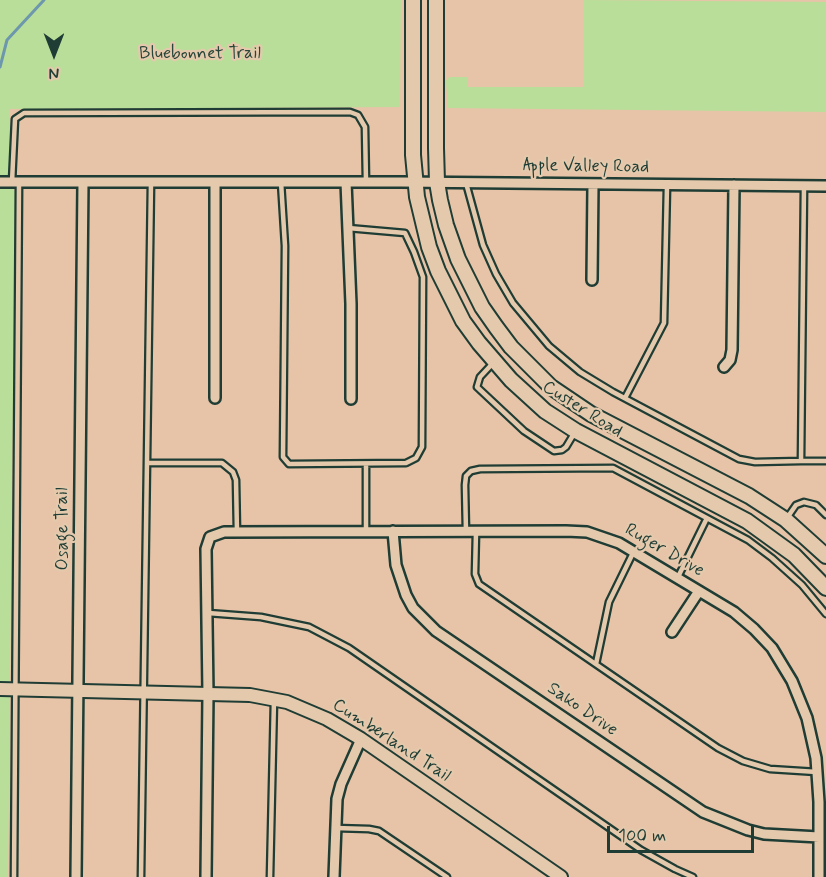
<!DOCTYPE html>
<html>
<head>
<meta charset="utf-8">
<style>
	body { margin:0 }
	#map { position:relative; width:826px; height:877px; overflow:hidden; background:#e7c4a8; font-family:Mynerve,sans-serif }
	canvas { display:block }
	.north { position:absolute; left:24px; top:24px; width:60px; height:60px; -webkit-text-stroke:4px #e4c9ac; paint-order:stroke; rotate:180deg; font-size:16px; font-weight:700; line-height:24px; text-align:center; color:#1f3d34 }
	.north::after { content:''; display:block; margin:auto; width:21px; height:27px; background:#1f3d34; clip-path:polygon(50% 0,100% 100%,50% 72%,0 100%) }
	.scale { position:absolute; left:607px; top:826px; width:147px; height:27px; box-sizing:border-box; border:3px solid #1f3d34; border-top:0; padding-left:8px; font-size:18px; line-height:21px; white-space:nowrap; color:#1f3d34; -webkit-text-stroke:4px #e4c9ac; paint-order:stroke }
</style>
</head>
<body>
<div id="map">
<canvas width="826" height="877"></canvas>
<div class="north">N</div>
<div class="scale">100 m</div>
</div>
<script>
const ctx = document.querySelector('canvas').getContext('2d');
ctx.lineJoin = 'round';
function fill(path, color) { ctx.fillStyle = color; ctx.fill(path, 'evenodd'); }
const shape = rows => new Path2D(rows.map(r => 'M' + r).join(''));
function strokePath(path, color, width, dash) { ctx.strokeStyle = color; ctx.lineWidth = width; ctx.lineCap = dash ? 'butt' : 'round'; ctx.setLineDash(dash || []); ctx.stroke(path); }
function label(font, color, halo, rows, align = 'center') {
  ctx.font = font + ' Mynerve,sans-serif'; ctx.lineWidth = 4.5; ctx.setLineDash([]); ctx.textBaseline = 'middle'; ctx.strokeStyle = halo; ctx.fillStyle = color; for (const [text, x, y, turn = 0] of rows) {
    ctx.save(); ctx.translate(x, y); ctx.rotate((+turn || 0) * Math.PI / 180); ctx.textAlign = isNaN(turn) ? turn : align; if (halo) ctx.strokeText(text, 0, 0); ctx.fillText(text, 0, 0); ctx.restore();
  }
}
const green = shape([
	[0,0,401,0,400,107,9,109,9,188,13,188,15,192,15,206,8,877,0,877],
	[583,0,826,2,826,112,448,108,446,81,449,77,467,77,468,87,583,87]
]);
const stream = shape([
	[0,67,7,40,44,0]
]);
const lane = shape([
	[12,182,15,119,24,113,350,112,358,115,365,127,366,182],
	[281,182,285,246,283,457,289,464,406,463,416,458,422,447,423,277,414,252,405,233,348,228],
	[466,183,483,245,496,274,513,303,549,346,580,372,613,392,739,459,755,462,801,461],
	[804,186,801,461,826,461],
	[494,362,480,377,477,387,524,431,554,451,562,450,566,447,575,432],
	[625,398,664,323,667,186],
	[148,463,222,463,233,472,236,480,237,533],
	[366,464,366,532],
	[787,518,796,505,804,502,816,505,826,515],
	[466,532,465,485,466,476,471,471,480,469,613,468,748,540,772,558,802,585,826,614],
	[476,532,475,574,479,584,718,748,743,761,770,769,817,772],
	[678,577,707,518],
	[208,613,261,617,309,627,349,648,641,850,675,869,693,877],
	[596,664,609,602,634,551],
	[335,828,369,829,379,831,447,877],
	[14,877,19,182],
	[141,877,151,182],
	[270,877,274,700]
]);
const street = shape([
	[0,182,401,182,826,186],
	[215,182,215,398],
	[346,182,351,304,351,399],
	[592,280,593,184],
	[724,367,730,360,732,350,734,185],
	[393,531,396,565,406,595,413,608,436,631,703,812,748,830,764,834,819,837],
	[672,632,699,591],
	[76,877,83,182],
	[206,877,208,694,206,549,210,537,224,532,566,531,587,532,619,543,734,612,754,629,772,648,792,681,807,718,816,758,819,802,819,877],
	[334,877,337,799,341,784,361,739]
]);
const secondary = shape([
	[0,689,250,695,287,702,327,719,361,739,561,877]
]);
const primary = shape([
	[413,0,413,155,417,197,429,247,438,271,463,321,479,343,511,380,545,411,576,431,747,521,794,555,826,588],
	[436,0,436,148,437,182,440,200,446,225,458,259,482,307,496,327,511,347,551,387,591,414,749,496,786,520,826,556]
]);
const parkNames = [
	["Bluebonnet Trail",200,54]
];
const streetNames = [
	["Apple Valley Road",586,167,1],
	["Custer Road",582,410,32],
	["Osage Trail",63,529,-90],
	["Ruger Drive",664,551,30],
	["Sako Drive",582,710,34],
	["Cumberland Trail",391,741,33]
];
fill(green, '#b9de99');
strokePath(stream, '#6d97ad', 3);
strokePath(lane, '#1f3d34', 9);
strokePath(street, '#1f3d34', 14);
strokePath(secondary, '#1f3d34', 16);
strokePath(primary, '#1f3d34', 18);
strokePath(lane, '#e4c9ac', 4.5);
strokePath(street, '#e4c9ac', 9);
strokePath(secondary, '#e4c9ac', 12);
strokePath(primary, '#e4c9ac', 14);
label('18px', '#274539', '#e4c9ac', parkNames);
label('18px', '#1f3d34', '#e4c9ac', streetNames);
</script>
</body>
</html>
